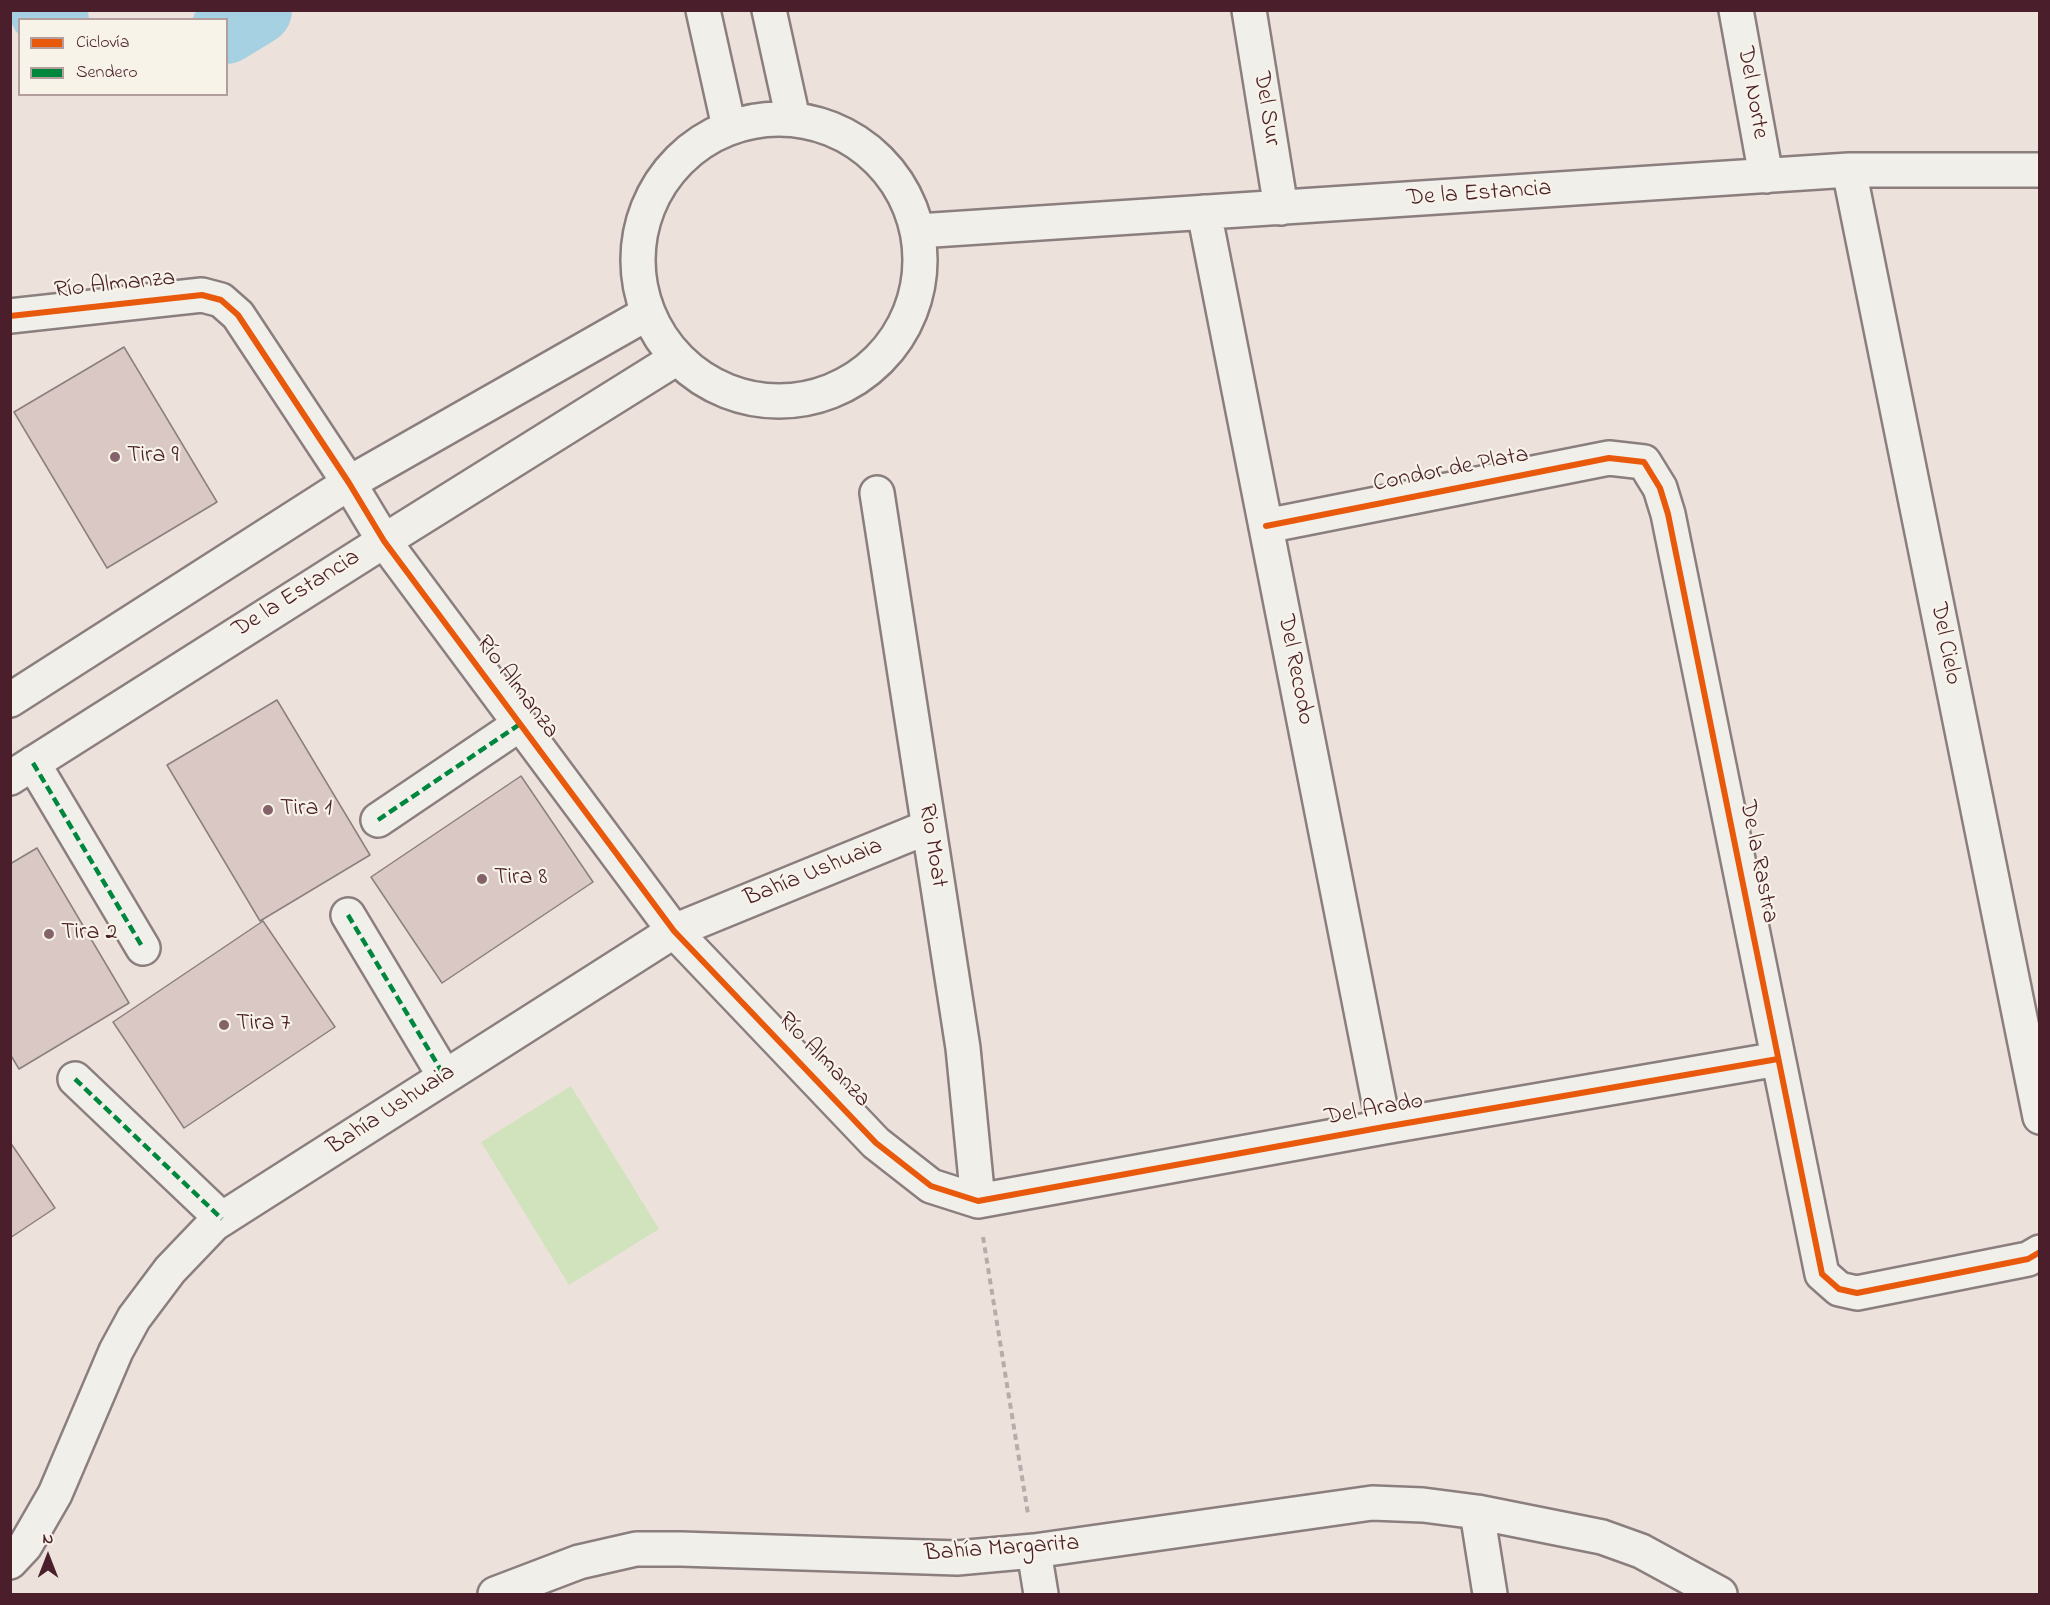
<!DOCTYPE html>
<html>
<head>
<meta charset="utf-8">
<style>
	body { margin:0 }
	#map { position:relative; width:2050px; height:1605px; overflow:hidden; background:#ece1db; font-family:"Indie Flower",sans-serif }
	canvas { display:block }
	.frame { position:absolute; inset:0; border:12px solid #4a1f2b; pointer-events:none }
	.legend { position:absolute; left:18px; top:18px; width:210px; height:78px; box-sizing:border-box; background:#f7f3e8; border:2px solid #b29e9c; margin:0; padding:8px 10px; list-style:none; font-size:18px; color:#4a1f2b }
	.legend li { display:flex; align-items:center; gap:12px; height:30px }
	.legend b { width:30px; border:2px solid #b29e9c }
	.north { position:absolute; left:18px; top:1527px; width:60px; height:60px; -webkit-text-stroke:4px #f7f3e8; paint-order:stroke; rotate:0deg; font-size:16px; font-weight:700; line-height:24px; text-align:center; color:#4a1f2b }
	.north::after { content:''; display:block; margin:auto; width:21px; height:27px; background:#4a1f2b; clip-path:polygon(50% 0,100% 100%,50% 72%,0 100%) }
</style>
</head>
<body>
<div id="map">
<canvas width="2050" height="1605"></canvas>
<div class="frame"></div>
<ul class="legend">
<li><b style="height:8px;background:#e8590c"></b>Ciclovía</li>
<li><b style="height:8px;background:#00873e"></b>Sendero</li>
</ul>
<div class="north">N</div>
</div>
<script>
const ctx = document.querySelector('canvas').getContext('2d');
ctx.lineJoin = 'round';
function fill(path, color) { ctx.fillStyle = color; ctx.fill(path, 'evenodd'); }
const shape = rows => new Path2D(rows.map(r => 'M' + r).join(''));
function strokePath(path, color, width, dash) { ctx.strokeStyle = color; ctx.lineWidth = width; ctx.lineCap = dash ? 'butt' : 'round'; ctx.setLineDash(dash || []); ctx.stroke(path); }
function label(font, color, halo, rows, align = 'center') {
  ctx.font = font + ' "Indie Flower",sans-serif'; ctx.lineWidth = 4.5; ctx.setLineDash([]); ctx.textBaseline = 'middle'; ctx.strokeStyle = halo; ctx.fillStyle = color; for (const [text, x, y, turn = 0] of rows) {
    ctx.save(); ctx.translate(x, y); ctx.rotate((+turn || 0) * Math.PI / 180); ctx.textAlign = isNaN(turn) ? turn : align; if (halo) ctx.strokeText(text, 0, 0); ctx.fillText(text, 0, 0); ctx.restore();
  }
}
const green = shape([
	[571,1086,659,1229,569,1285,481,1142]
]);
const river = shape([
	[44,10,54,20],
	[226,29,257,10]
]);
const building = shape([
	[124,347,217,502,107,568,14,412,124,347],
	[277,700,370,855,260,921,167,765,277,700],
	[521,776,593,882,442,983,371,877,521,776],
	[37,848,129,1003,19,1069,10,1054,10,864,37,848],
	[263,921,335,1027,184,1128,113,1022,263,921],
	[10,1142,55,1208,10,1238,10,1142]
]);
const path = shape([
	[983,1237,1028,1514]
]);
const minor = shape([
	[703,10,729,127],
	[769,10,793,119],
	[1249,10,1281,208],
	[1736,10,1766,176],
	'638 260a141 141 0 1 1 282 0a141 141 0 1 1-282 0Z',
	[1849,170,2040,1117],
	[1204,212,1384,1127],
	[918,231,1849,170,2040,170],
	[10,316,202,295,221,300,238,315,349,483,384,541,674,931,876,1143,931,1186,978,1201,1384,1127,1778,1059],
	[877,493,963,1048,978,1201],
	[1266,526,1609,458,1644,462,1660,488,1668,514,1822,1274,1839,1289,1857,1293,2028,1259,2040,1252],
	[10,700,349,483,648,313],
	[33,763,143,948],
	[10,778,384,541,677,358],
	[378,820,520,724],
	[348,915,445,1077],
	[75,1079,222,1219],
	[1477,1512,1490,1594],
	[1034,1551,1041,1594],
	[10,1562,25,1546,55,1494,116,1351,134,1318,170,1270,214,1224,674,931,928,827],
	[495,1594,579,1562,636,1549,681,1549,957,1558,1034,1551,1372,1503,1423,1505,1477,1512,1602,1537,1641,1551,1720,1594]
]);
const quiet = shape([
	[33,763,143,948],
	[378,820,520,724],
	[348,915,445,1077],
	[75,1079,222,1219]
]);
const cycleway = shape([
	[10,316,202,295,221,300,238,315,349,483,384,541,674,931,876,1143,931,1186,978,1201,1384,1127,1778,1059],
	[1266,526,1609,458,1644,462,1660,488,1668,514,1822,1274,1839,1289,1857,1293,2028,1259,2040,1252]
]);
const markers = [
	[115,457,6,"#836369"],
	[268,810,6,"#836369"],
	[482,879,6,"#836369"],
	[49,934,6,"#836369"],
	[224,1025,6,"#836369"]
];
const streetNames = [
	["Del Norte",1751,93,80],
	["Del Sur",1265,109,81],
	["De la Estancia",1479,195,-4],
	["Río Almanza",115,286,-6],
	["Condor de Plata",1451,471,-11],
	["De la Estancia",297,595,-32],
	["Del Cielo",1944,644,79],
	["Del Recodo",1294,670,79],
	["Río Almanza",516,688,53],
	["Rio Moat",931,846,81],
	["De la Rastra",1757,862,79],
	["Bahía Ushuaia",814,874,-22],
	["Río Almanza",823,1061,46],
	["Bahía Ushuaia",392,1111,-33],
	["Del Arado",1374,1111,-10],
	["Bahía Margarita",1002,1550,-4]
];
const poiNames = [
	["Tira 9",127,457],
	["Tira 1",280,810],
	["Tira 8",494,879],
	["Tira 2",61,934],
	["Tira 7",236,1025]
];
fill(green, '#d1e3bc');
strokePath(river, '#a5d1e3', 70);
fill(building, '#d9c8c4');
strokePath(building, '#8b7e7e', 1.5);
strokePath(minor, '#8b7e7e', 38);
strokePath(path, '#b5adab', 4, [6, 4.5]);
strokePath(minor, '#f1efea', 33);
strokePath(quiet, '#00873e', 4.5, [9, 4.5]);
strokePath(cycleway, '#e8590c', 6);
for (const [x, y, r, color] of markers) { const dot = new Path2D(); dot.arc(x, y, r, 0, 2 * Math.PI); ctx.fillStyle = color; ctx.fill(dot); strokePath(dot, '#f7f3e8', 2); }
label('24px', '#4a1f2b', '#f7f3e8', streetNames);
label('24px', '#4a1f2b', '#f7f3e8', poiNames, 'left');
</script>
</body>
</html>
